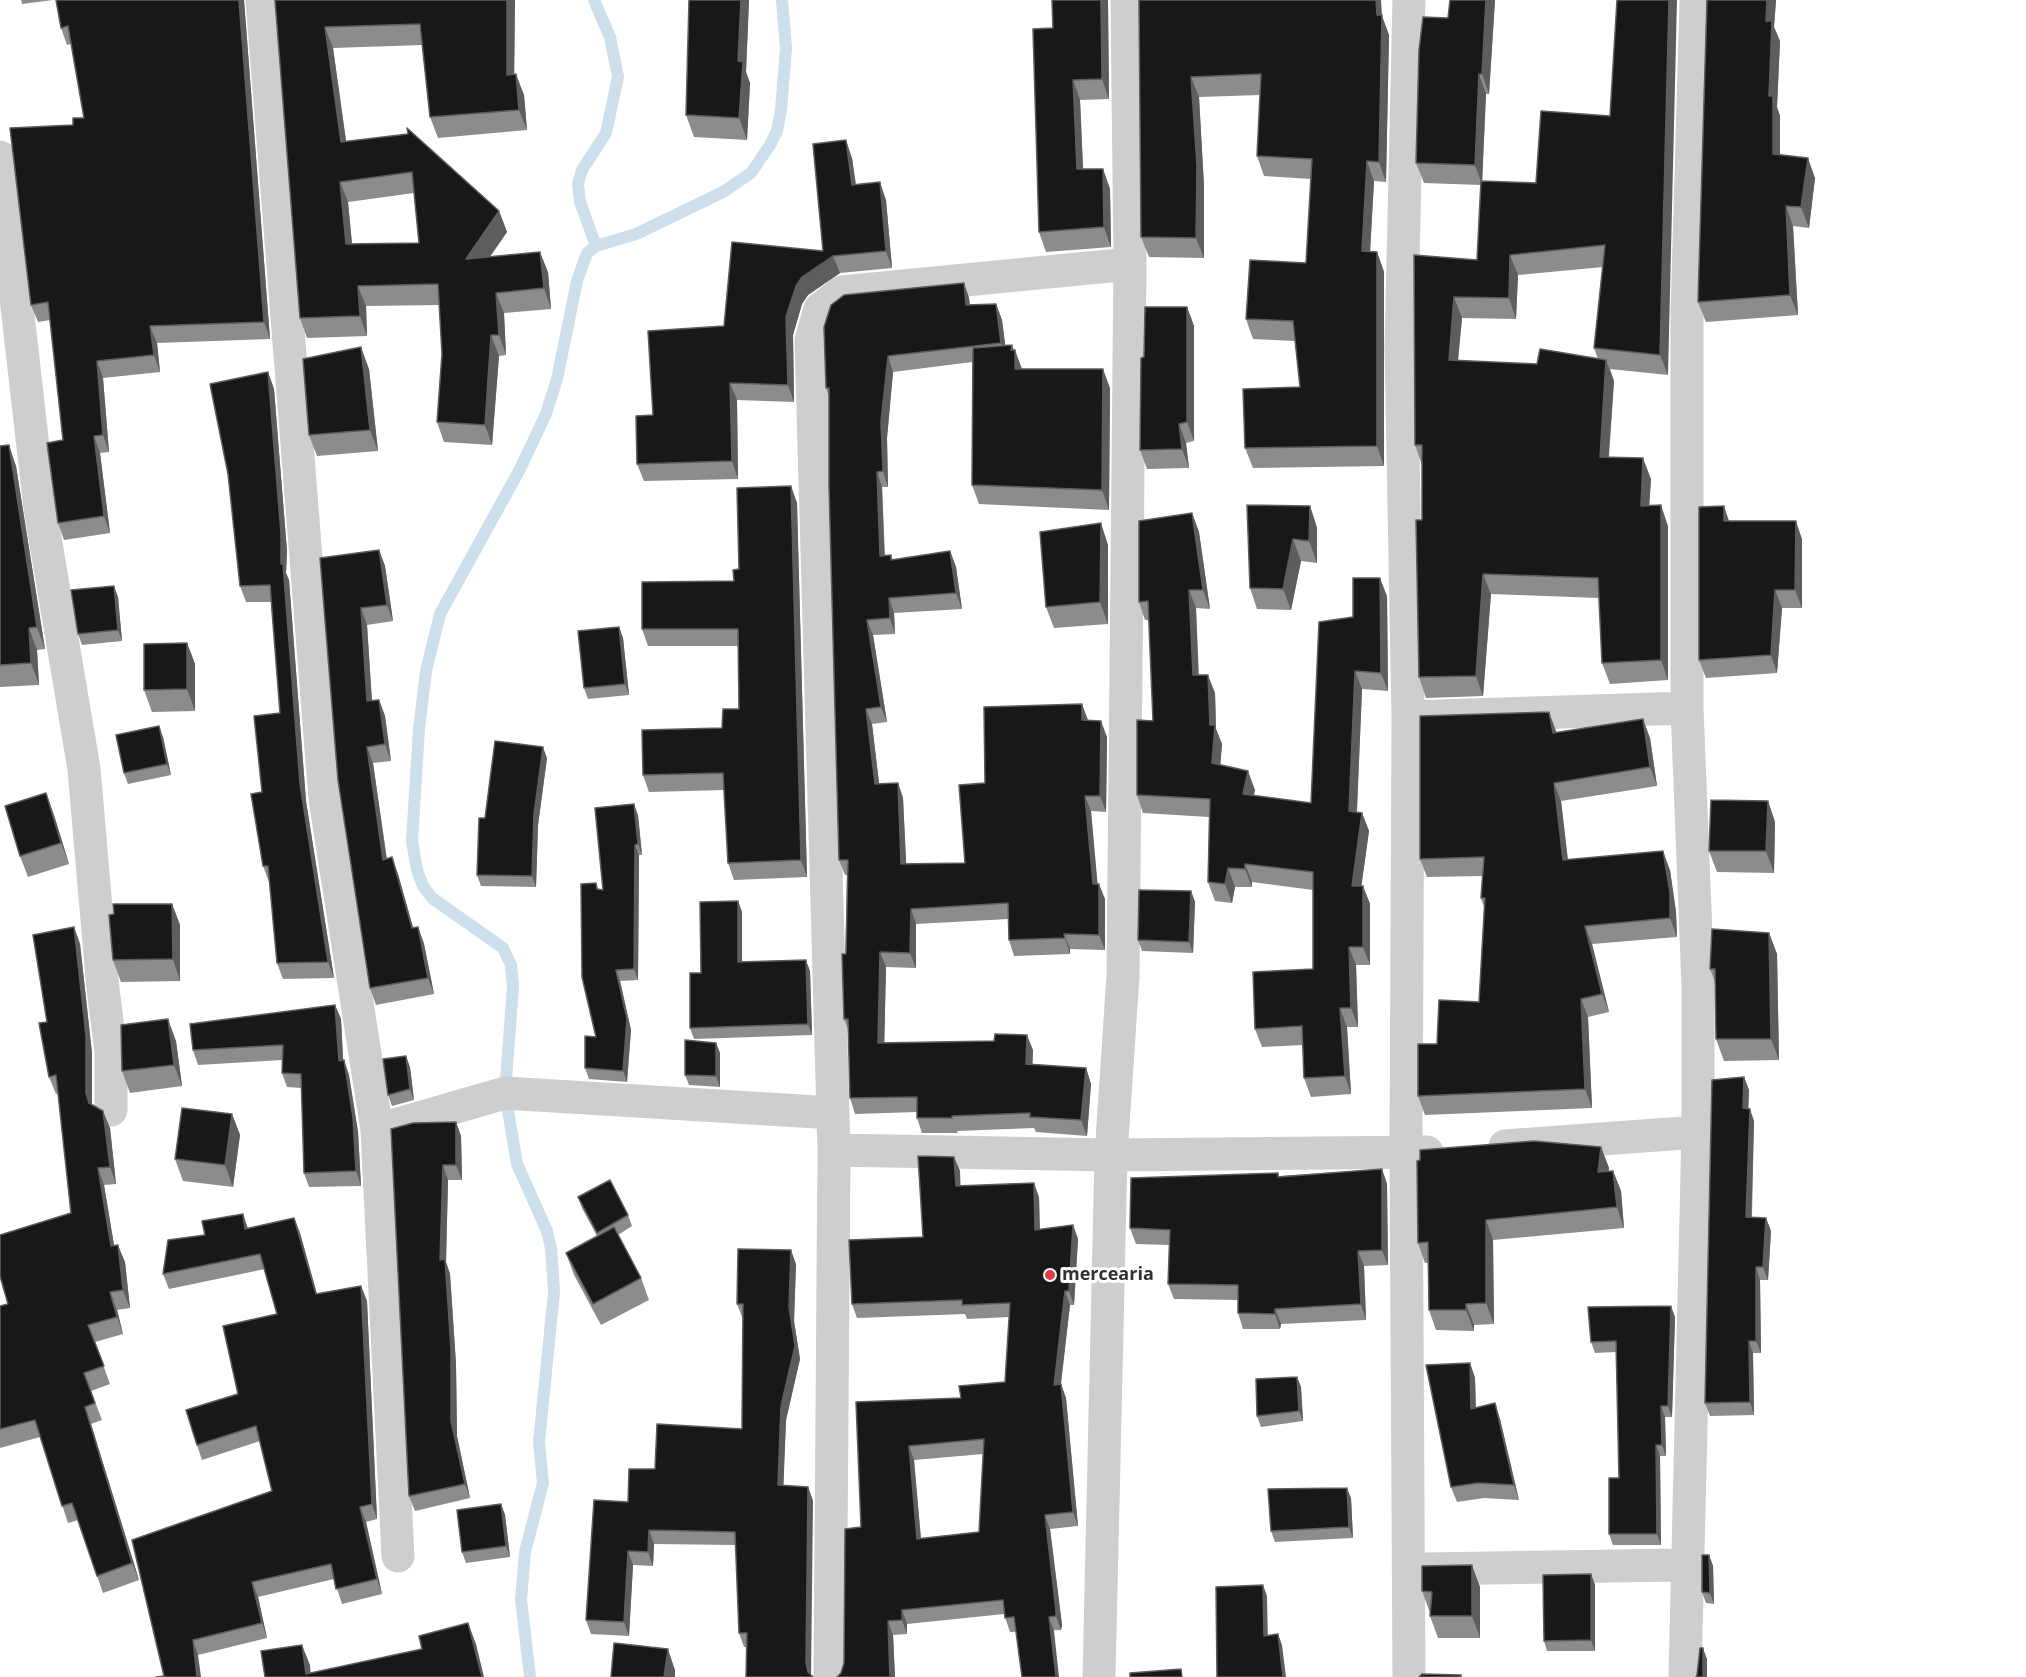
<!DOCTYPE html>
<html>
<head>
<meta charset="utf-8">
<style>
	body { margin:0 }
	canvas { display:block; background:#fff }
</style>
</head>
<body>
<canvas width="2026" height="1677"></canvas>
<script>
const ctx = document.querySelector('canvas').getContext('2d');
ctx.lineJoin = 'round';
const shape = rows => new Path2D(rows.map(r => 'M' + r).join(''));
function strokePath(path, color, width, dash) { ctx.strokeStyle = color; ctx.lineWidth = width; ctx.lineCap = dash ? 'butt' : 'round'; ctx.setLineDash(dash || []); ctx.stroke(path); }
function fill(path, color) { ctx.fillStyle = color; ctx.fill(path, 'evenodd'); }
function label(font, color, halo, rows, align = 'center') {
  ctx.font = font + ' "Open Sans",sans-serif'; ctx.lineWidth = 6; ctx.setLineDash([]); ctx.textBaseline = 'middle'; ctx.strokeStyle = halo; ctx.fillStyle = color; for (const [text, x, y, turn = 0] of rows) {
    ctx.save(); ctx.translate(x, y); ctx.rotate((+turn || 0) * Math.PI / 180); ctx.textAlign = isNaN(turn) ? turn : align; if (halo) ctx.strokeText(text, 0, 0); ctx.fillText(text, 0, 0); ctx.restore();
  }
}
const stream = shape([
	[594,0,610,37,618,77,606,133,582,170,578,184,580,202,596,246],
	[530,1677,521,1599,525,1552,543,1483,539,1442,554,1292,551,1248,547,1231,517,1164,505,1093,513,987,511,965,503,948,432,898,423,886,417,870,412,841,419,729,426,671,440,614,520,469,546,414,557,379,577,281,587,253,596,246,636,234,723,192,751,173,770,145,777,131,781,110,786,48,782,0]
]);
const minor = shape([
	[262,0,325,799,377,1130,398,1556],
	[1409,0,1401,348,1408,717,1406,1153,1409,1677],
	[0,157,40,508,84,769,103,989,111,1052,111,1110],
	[1408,717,1687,708],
	[377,1130,505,1093,833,1113],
	[1505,1146,1698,1132],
	[834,1150,1111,1155,1427,1152],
	[1427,1569,1679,1565,1686,1569],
	[830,1677,834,1150,811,340,820,309,842,292,1130,264],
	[1099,1677,1111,1155,1123,976,1130,264,1127,0],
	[1685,1677,1698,1132,1698,986,1687,708,1687,314,1696,0]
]);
const wall = shape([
	[21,0,53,0,22,4],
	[244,0,270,339,157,343,160,372,103,378,109,452,100,453,110,533,64,540,58,523,63,440,50,320,38,322,31,305,73,125,84,118,71,44,67,45,61,28],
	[275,0,515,0,514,74,524,95,527,130,438,138,430,117,422,45,333,48,346,141,499,211,507,232,489,257,548,272,551,309,504,313,506,355,499,356,492,445,444,442,437,422,442,354,439,305,366,306,367,336,307,338,300,318],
	[414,193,419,243,352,244,348,202],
	[749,0,746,72,750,83,747,140,694,137,686,115],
	[1108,0,1109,99,1080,100,1083,169,1103,169,1110,189,1111,247,1046,252,1039,232,1053,28],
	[1139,0,1382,16,1389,35,1386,182,1374,181,1370,251,1377,252,1384,272,1384,466,1253,468,1245,448,1300,387,1295,341,1253,339,1246,319,1306,263,1311,179,1264,176,1257,156,1260,95,1199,97,1204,186,1204,258,1149,257,1141,237],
	[1450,0,1495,0,1489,94,1486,94,1482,181,1536,183,1610,116,1668,375,1610,369,1614,381,1609,457,1651,479,1649,506,1668,526,1668,680,1610,684,1602,663,1599,598,1491,594,1483,696,1426,698,1419,677,1422,520,1422,465,1415,445,1414,255,1477,260,1481,185,1424,183,1416,163,1448,18],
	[1603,267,1594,348,1598,359,1537,364,1458,361,1462,318,1516,319,1518,275],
	[1707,0,1776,0,1774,27,1780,41,1777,107,1780,116,1780,155,1815,178,1809,228,1793,226,1798,315,1706,322,1698,302],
	[852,158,856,184,886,200,892,268,840,273,808,295,802,304,793,335,794,402,737,400,738,479,644,481,637,464,653,415,724,326,823,251],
	[964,283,969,298,970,305,996,304,1002,320,1005,345,1013,350,1022,369,1110,388,1109,510,979,504,972,485,972,362,893,372,887,438,888,487,882,487,885,555,891,555,893,560,950,551,956,567,962,609,894,613,895,634,873,635,887,722,872,724,879,784,898,783,903,798,906,864,965,863,985,783,1088,720,1107,737,1106,812,1091,811,1097,884,1105,899,1105,950,1070,949,1070,954,1014,956,1009,940,1008,919,916,924,916,968,886,967,884,1043,1033,1050,1032,1064,1086,1068,1091,1084,1087,1136,1036,1132,1034,1128,957,1131,958,1133,922,1133,917,1118,917,1112,855,1114,850,1098,849,1032,844,1019,847,875,845,875,839,860,829,397,826,388],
	[1187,307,1194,326,1194,441,1186,443,1189,468,1147,469,1140,450,1144,357],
	[369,369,378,451,317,456,309,435],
	[268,372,274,389,287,551,286,573,289,580,306,801,334,978,283,979,277,963,270,882,269,882,263,866,262,792,280,713,271,602,246,602,240,586],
	[0,446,16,466,45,649,37,650,39,685,0,687],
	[791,486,797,503,807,877,734,880,728,863,724,790,649,792,643,775,722,728,739,709,738,646,648,646,642,629,734,581,739,569],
	[1310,506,1317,528,1317,563,1301,561,1291,610,1257,609,1250,588],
	[1192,513,1199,532,1210,609,1196,608,1199,675,1215,693,1216,729,1222,744,1220,765,1255,790,1253,796,1311,803,1353,617,1387,596,1388,691,1362,689,1357,812,1362,813,1369,831,1361,886,1363,886,1370,904,1370,965,1356,965,1358,1027,1347,1027,1351,1094,1311,1097,1304,1078,1303,1045,1262,1047,1255,1029,1313,969,1313,890,1252,882,1252,887,1235,887,1232,903,1215,901,1208,882,1209,817,1143,813,1137,795,1153,721,1149,620,1145,620,1139,602],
	[1729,521,1802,539,1802,608,1782,608,1777,673,1706,678,1699,660],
	[1108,545,1108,624,1054,628,1046,607],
	[379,550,385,566,393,621,367,625,372,701,379,700,385,716,391,761,373,763,387,859,398,874,413,928,418,927,424,944,434,994,376,1005,370,988,320,558],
	[118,597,122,641,82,645,78,634],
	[619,627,623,638,629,695,588,699,584,688],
	[187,643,195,664,195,711,152,712,144,690],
	[1556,732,1650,738,1657,786,1561,801,1568,860,1670,870,1676,912,1677,937,1592,944,1609,1012,1588,1017,1592,1108,1425,1115,1418,1096,1437,1044,1479,1002,1484,907,1481,898,1483,876,1427,877,1420,859],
	[163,737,171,775,128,784,124,773],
	[547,758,538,825,536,887,481,886,477,875,485,818],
	[1768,801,1775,822,1774,873,1717,872,1709,851],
	[54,815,69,864,28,877,20,856],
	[638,815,642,855,639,855,638,980,620,981,631,1030,627,1082,589,1079,585,1068,596,1037,596,883,598,889,603,890],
	[1191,891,1195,902,1193,953,1142,951,1138,940],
	[738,901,742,912,742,962,810,971,812,1035,694,1039,690,1028,701,973],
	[172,904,180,925,180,981,121,982,113,960],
	[74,927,80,944,92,1053,92,1105,110,1128,116,1184,104,1185,114,1245,125,1262,130,1308,117,1310,123,1334,95,1342,110,1384,91,1391,102,1420,91,1424,139,1580,103,1593,78,1520,68,1523,40,1437,0,1448,0,1306,8,1304,71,1213,58,1093,56,1094,49,1077,47,1022],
	[1769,933,1777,954,1779,1060,1724,1061,1716,1039,1715,982,1710,969],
	[335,1005,341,1019,343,1061,344,1060,349,1075,358,1132,361,1186,309,1187,304,1173,302,1088,287,1087,282,1073,282,1060,198,1065,193,1050],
	[176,1041,182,1086,130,1093,122,1071],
	[716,1043,720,1053,720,1087,689,1085,685,1075],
	[410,1067,414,1100,392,1106,388,1095],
	[1744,1077,1749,1090,1748,1109,1754,1121,1752,1217,1766,1218,1771,1231,1768,1280,1760,1280,1761,1353,1753,1353,1754,1415,1710,1416,1705,1403],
	[232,1114,240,1135,233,1187,183,1181,175,1159],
	[456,1122,461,1136,462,1180,448,1180,446,1262,450,1274,456,1364,457,1436,470,1498,415,1511,409,1496,391,1129],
	[1601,1147,1609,1168,1608,1171,1613,1171,1621,1191,1624,1228,1493,1240,1494,1324,1474,1325,1474,1331,1436,1330,1429,1310,1428,1263,1425,1263,1418,1243],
	[954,1157,960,1171,960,1186,1039,1197,1040,1229,1073,1225,1078,1239,1074,1305,1070,1305,1061,1384,1066,1398,1078,1526,1050,1529,1062,1625,1061,1630,1010,1632,1004,1614,907,1624,907,1634,893,1635,895,1677,837,1677,841,1673,844,1663,861,1527,856,1402,961,1398,1005,1382,1009,1317,967,1319,965,1314,857,1318,852,1304,923,1237],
	[983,1454,979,1532,921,1538,914,1460],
	[1382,1169,1387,1184,1388,1265,1364,1266,1366,1320,1281,1324,1280,1329,1243,1329,1238,1313,1238,1300,1174,1299,1168,1284,1169,1245,1136,1244,1130,1228,1278,1173,1279,1176],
	[578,1197,628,1215,632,1226,618,1235,641,1278,649,1300,601,1325,574,1275,566,1253,597,1236,582,1208],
	[243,1214,248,1229,294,1218,300,1233,317,1294,361,1286,367,1301,377,1519,366,1522,382,1594,342,1604,334,1579,258,1597,267,1638,198,1655,164,1676,272,1491,260,1441,202,1460,197,1445,238,1394,277,1314,265,1269,169,1289,163,1274,205,1235],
	[796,1264,794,1321,800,1359,786,1420,783,1485,808,1487,813,1501,747,1647,744,1647,739,1633,736,1545,654,1544,653,1566,633,1565,629,1636,591,1634,586,1620,628,1502,655,1469,742,1429,743,1317,742,1317,737,1304],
	[1675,1317,1672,1417,1665,1417,1666,1456,1660,1456,1661,1545,1613,1545,1609,1534,1619,1478,1616,1352,1595,1353,1591,1342],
	[1470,1363,1475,1378,1476,1408,1500,1419,1519,1500,1484,1498,1457,1502,1451,1487],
	[1297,1377,1301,1387,1303,1421,1261,1427,1257,1416],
	[1351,1498,1353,1538,1275,1542,1271,1531],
	[501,1504,505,1515,510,1557,466,1563,462,1552],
	[1709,1555,1713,1566,1714,1604,1706,1603,1702,1592],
	[1591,1574,1595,1585,1595,1651,1547,1651,1544,1641],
	[1480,1587,1480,1638,1438,1638,1430,1616,1430,1613,1422,1591]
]);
const shadedWall = shape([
	[239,0,244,0,270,339,264,322],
	[507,0,515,0,514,95,507,75],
	[741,0,749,0,746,72,750,83,747,140,739,118,738,61],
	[1101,0,1108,0,1109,99,1102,79],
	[1376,0,1381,0,1382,16,1389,35,1386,182,1379,162,1377,15],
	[1486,0,1495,0,1489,94,1482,74],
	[1669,0,1677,0,1668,375,1660,355],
	[1767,0,1776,0,1774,27,1780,41,1777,107,1780,116,1780,174,1773,154,1766,21],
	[325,27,333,48,349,162,341,142],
	[516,74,524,95,527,130,519,110],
	[1479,74,1486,94,1482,185,1475,165],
	[1191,77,1199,97,1204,186,1204,258,1196,238],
	[1073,80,1080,100,1084,189,1077,169],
	[846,140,852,158,858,203,852,185],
	[1808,158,1815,178,1809,228,1801,207],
	[1367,161,1374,181,1369,271,1362,251],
	[1103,169,1110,189,1111,247,1104,227],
	[340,182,348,202,354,265,346,244],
	[880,182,886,200,892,268,886,251],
	[1786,206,1793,226,1798,315,1790,295],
	[499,211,507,232,474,280,466,259],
	[540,252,548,272,551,309,544,288],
	[1377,252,1384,272,1384,466,1377,446],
	[1510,255,1518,275,1516,319,1509,298],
	[833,256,840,273,808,295,802,304,793,335,794,402,788,385,786,317,796,286,802,277],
	[964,283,969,298,971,320,966,305],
	[358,286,366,306,367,336,360,316],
	[496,293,504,313,506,355,499,335],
	[1454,297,1462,318,1456,380,1449,360],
	[996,304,1002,320,1007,358,1001,343],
	[1187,307,1194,326,1194,441,1187,422],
	[150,326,157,343,160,372,154,355],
	[491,335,499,356,492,445,485,425],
	[1012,345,1015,353,1015,350,1022,369,1015,369,1011,350],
	[361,347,369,369,378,451,370,430],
	[888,356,893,372,887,438,888,487,883,471,881,422],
	[1606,360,1614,381,1607,477,1600,457],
	[97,361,103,378,109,452,103,435],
	[1103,369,1110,388,1109,510,1102,490],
	[268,372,274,389,287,551,286,573,289,580,306,801,334,978,328,962,300,784,281,564],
	[730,383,737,400,738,479,732,461],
	[1179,424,1186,443,1189,468,1182,449],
	[94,436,100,453,110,533,104,516],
	[9,445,16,466,45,649,37,627],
	[1643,458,1651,479,1648,526,1641,506],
	[877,472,882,487,885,571,880,556],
	[791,486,797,503,807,877,801,860],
	[1661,505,1668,526,1668,680,1661,660],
	[1310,506,1317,528,1317,563,1309,541],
	[1724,506,1730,524,1724,521],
	[1192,513,1199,532,1210,609,1203,590],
	[1796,521,1802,539,1802,608,1795,590],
	[1101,523,1108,545,1108,624,1100,602],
	[1293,539,1301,561,1291,610,1283,589],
	[379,550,385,566,393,621,387,605],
	[950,551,956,567,962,609,956,593],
	[1483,574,1491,594,1483,696,1476,676],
	[1380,578,1387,596,1388,691,1381,673],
	[114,586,118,597,122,641,118,630],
	[1189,590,1196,608,1199,694,1193,675],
	[1775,590,1782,608,1777,673,1771,655],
	[889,598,894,613,895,634,890,618],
	[361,608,367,625,373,718,367,701],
	[867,620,873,635,887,722,881,707],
	[619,627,623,638,629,695,625,684],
	[29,628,37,650,39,685,31,663],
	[187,643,195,664,195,711,187,689],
	[1355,671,1362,689,1356,830,1349,811],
	[1208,675,1215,693,1216,729,1222,744,1219,782,1212,763],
	[379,700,385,716,391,761,385,744],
	[1082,704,1088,720,1088,735,1082,720],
	[866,709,872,724,881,799,875,784],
	[1549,712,1556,731,1559,752,1553,733],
	[1643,719,1650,738,1657,786,1650,767],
	[1101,721,1107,737,1106,812,1100,796],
	[159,726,163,737,171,775,167,764],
	[367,747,373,763,389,876,383,860],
	[543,747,547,758,538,825,536,887,532,876,534,814],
	[1248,771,1255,790,1250,813,1243,794],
	[898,783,903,798,907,880,901,864],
	[1554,783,1561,801,1570,879,1563,860],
	[46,793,54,815,69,864,61,843],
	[1085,796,1091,811,1099,899,1093,884],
	[1768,801,1775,822,1774,873,1766,851],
	[634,804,638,815,642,855,638,844],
	[1362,813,1369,831,1359,904,1352,886],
	[635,845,639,855,638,980,634,969],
	[1663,851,1670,870,1676,912,1677,937,1670,918],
	[392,857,398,874,418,945,412,928],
	[1245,864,1252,882,1252,887,1245,869],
	[1228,868,1235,887,1232,903,1225,884],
	[1099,884,1105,899,1105,950,1099,935],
	[1363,886,1370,904,1370,965,1363,947],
	[1191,891,1195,902,1193,953,1189,942],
	[738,901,742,912,742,973,738,962],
	[172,904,180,925,180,981,173,959],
	[911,909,916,924,916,968,910,953],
	[1585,926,1592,944,1609,1012,1602,994],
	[74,927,80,944,92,1053,92,1111,95,1120,86,1093],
	[418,927,424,944,434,994,428,978],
	[1769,933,1777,954,1779,1060,1771,1039],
	[1064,934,1070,949,1070,954,1065,938],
	[1349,947,1356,965,1358,1027,1351,1008],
	[880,952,886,967,884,1059,878,1043],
	[806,960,810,971,812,1035,808,1024],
	[616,970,620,981,631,1030,627,1082,623,1071],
	[1581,999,1588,1017,1592,1108,1585,1089],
	[335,1005,341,1019,344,1075,339,1061],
	[1340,1008,1347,1027,1351,1094,1345,1076],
	[168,1019,176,1041,182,1086,174,1065],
	[1027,1035,1033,1050,1032,1079,1026,1064],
	[716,1043,720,1053,720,1087,716,1076],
	[406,1056,410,1067,414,1100,410,1089],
	[344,1060,349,1075,358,1132,361,1186,356,1171],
	[1086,1068,1091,1084,1087,1136,1081,1120],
	[1744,1077,1749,1090,1748,1121,1743,1108],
	[1750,1109,1754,1121,1751,1230,1746,1217],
	[103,1111,110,1128,116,1184,110,1167],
	[232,1114,240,1135,233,1187,225,1165],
	[456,1122,461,1136,462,1180,456,1165],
	[1601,1147,1609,1168,1606,1193,1598,1172],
	[954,1157,960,1171,961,1200,956,1186],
	[443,1165,448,1180,446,1262,450,1274,456,1364,457,1436,470,1498,465,1484,451,1421,440,1260],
	[98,1168,104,1185,117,1263,111,1246],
	[1382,1169,1387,1184,1388,1265,1382,1250],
	[1613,1171,1621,1191,1624,1228,1617,1207],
	[1034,1183,1039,1197,1040,1244,1035,1230],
	[243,1214,248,1229,245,1229],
	[294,1218,300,1233,321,1309,316,1294],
	[1766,1218,1771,1231,1768,1280,1763,1267],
	[1486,1220,1493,1240,1494,1324,1486,1303],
	[1073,1225,1078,1239,1074,1305,1069,1291],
	[118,1245,125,1262,130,1308,123,1290],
	[791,1250,796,1264,794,1321,800,1359,786,1420,783,1499,778,1485,781,1406,789,1307],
	[1358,1251,1364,1266,1366,1320,1361,1304],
	[1756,1267,1760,1280,1761,1353,1756,1341],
	[361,1286,367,1301,377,1519,372,1504],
	[1065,1291,1070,1305,1059,1399,1054,1385],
	[110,1292,117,1310,123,1334,117,1317],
	[1466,1304,1474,1325,1474,1331,1466,1310],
	[1671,1306,1675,1317,1672,1417,1668,1406],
	[1275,1309,1281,1324,1280,1329,1275,1314],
	[1749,1341,1753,1353,1754,1415,1750,1402],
	[1470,1363,1475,1378,1476,1424,1471,1409],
	[1297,1377,1301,1387,1303,1421,1299,1411],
	[1061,1384,1066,1398,1078,1526,1073,1512],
	[1495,1403,1500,1419,1519,1500,1514,1485],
	[1661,1406,1665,1417,1666,1456,1662,1445],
	[85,1407,91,1424,139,1580,132,1563],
	[1656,1445,1660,1456,1661,1545,1657,1534],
	[909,1446,914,1460,922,1552,917,1539],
	[808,1487,813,1501,811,1677,810,1677,806,1663],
	[1347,1488,1351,1498,1353,1538,1349,1527],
	[501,1504,505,1515,510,1557,506,1546],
	[360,1507,366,1522,382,1594,377,1579],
	[1045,1515,1050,1529,1062,1625,1061,1630,1056,1616],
	[649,1530,654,1544,653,1566,648,1552],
	[628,1551,633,1565,629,1636,624,1622],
	[1709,1555,1713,1566,1714,1604,1710,1593],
	[1472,1565,1480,1587,1480,1638,1472,1616],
	[1591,1574,1595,1585,1595,1651,1591,1640],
	[252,1582,258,1597,267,1638,262,1623],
	[1263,1585,1267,1596,1268,1646,1264,1636],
	[902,1610,907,1624,907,1634,902,1620],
	[1049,1617,1054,1631,1059,1677,1056,1677],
	[888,1621,893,1635,895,1677,890,1677],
	[468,1623,476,1644,484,1677,482,1677],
	[1278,1634,1282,1645,1286,1677,1283,1677],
	[193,1640,198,1655,201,1677,197,1677],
	[302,1645,310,1665,311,1677,306,1674],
	[1703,1648,1707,1659,1707,1677,1703,1677],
	[668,1649,675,1670,675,1677,664,1677]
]);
const building = shape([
	[56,0,239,0,264,322,150,326,154,355,97,361,103,435,94,436,104,516,58,523,47,443,63,440,48,302,31,305,10,128,73,125,73,118,84,118,68,26,61,28,56,0],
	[275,0,507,0,507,75,516,74,519,110,430,117,420,24,325,27,341,142,408,134,407,128,499,211,466,259,540,252,544,288,496,293,499,335,491,335,485,425,437,422,442,354,438,284,358,286,360,316,300,318,275,0],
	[412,172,419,243,346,244,340,182,412,172],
	[689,0,741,0,738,61,743,62,739,118,686,115,689,0],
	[1052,0,1101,0,1102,79,1073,80,1077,169,1103,169,1104,227,1039,232,1033,29,1053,28,1052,0],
	[1139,0,1376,0,1377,15,1382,15,1379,162,1367,161,1362,251,1377,252,1377,446,1245,448,1243,389,1300,387,1293,321,1246,319,1250,260,1306,263,1312,159,1257,156,1261,74,1191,77,1197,166,1196,238,1141,237,1139,0],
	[1450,0,1486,0,1482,74,1479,74,1475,165,1416,163,1419,50,1423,17,1448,18,1450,0],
	[1617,0,1669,0,1660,355,1594,348,1605,245,1510,255,1509,298,1454,297,1449,360,1537,364,1540,349,1606,360,1600,457,1643,458,1641,506,1661,505,1661,660,1602,663,1598,578,1483,574,1476,676,1419,677,1416,520,1422,520,1422,445,1415,445,1414,255,1477,260,1481,181,1536,183,1541,111,1610,116,1617,0],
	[1707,0,1767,0,1766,21,1772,21,1769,96,1773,96,1773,154,1808,158,1801,207,1786,206,1790,295,1698,302,1707,0],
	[846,140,852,185,880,182,886,251,833,256,802,277,796,286,786,317,788,385,730,383,732,461,637,464,636,416,653,415,648,331,724,326,732,242,823,251,813,144,846,140],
	[964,283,966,305,996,304,1001,343,888,356,881,422,883,471,877,472,880,556,891,555,891,560,950,551,956,593,889,598,890,618,867,620,881,707,866,709,875,784,898,783,901,864,965,863,959,785,985,783,984,707,1082,704,1082,720,1101,721,1100,796,1085,796,1093,884,1099,884,1099,935,1064,934,1065,938,1009,940,1008,903,911,909,910,953,880,952,878,1043,994,1041,995,1034,1027,1035,1026,1064,1086,1068,1081,1120,1030,1117,1030,1113,952,1116,952,1118,917,1118,917,1097,850,1098,848,1019,844,1019,842,954,846,954,848,860,839,860,829,486,829,388,826,388,824,327,831,305,844,295,964,283],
	[1145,307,1187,307,1187,422,1179,424,1182,449,1140,450,1141,358,1144,357,1145,307],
	[1012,345,1011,350,1015,350,1015,369,1103,369,1102,490,972,485,973,348,1012,345],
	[361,347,370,430,309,435,303,359,361,347],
	[268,372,281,534,281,564,283,564,300,784,328,962,277,963,268,866,263,866,251,794,262,792,254,716,280,713,270,585,240,586,228,474,210,384,268,372],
	[9,445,37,627,29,628,31,663,0,665,0,446,9,445],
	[791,486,801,860,728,863,723,773,643,775,642,730,722,728,723,709,739,709,738,629,642,629,642,582,734,581,733,570,739,569,737,488,791,486],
	[1247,505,1310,506,1309,541,1293,539,1283,589,1250,588,1247,505],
	[1724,506,1724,521,1796,521,1795,590,1775,590,1771,655,1699,660,1699,507,1724,506],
	[1192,513,1203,590,1189,590,1193,675,1208,675,1210,725,1215,725,1212,763,1248,771,1243,794,1311,803,1319,622,1353,617,1353,578,1380,578,1381,673,1355,671,1349,811,1362,813,1352,886,1363,886,1363,947,1349,947,1351,1008,1340,1008,1345,1076,1304,1078,1302,1026,1255,1029,1253,972,1313,969,1313,872,1245,864,1245,869,1228,868,1225,884,1208,882,1210,799,1137,795,1137,720,1153,721,1148,601,1139,602,1139,521,1192,513],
	[1101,523,1100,602,1046,607,1040,532,1101,523],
	[379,550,387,605,361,608,367,701,379,700,385,744,367,747,383,860,392,857,412,928,418,927,428,978,370,988,338,780,320,558,379,550],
	[114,586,118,630,78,634,71,590,114,586],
	[619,627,625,684,584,688,578,631,619,627],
	[187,643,187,689,144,690,144,644,187,643],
	[1549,712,1553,733,1643,719,1650,767,1554,783,1563,860,1663,851,1670,893,1670,918,1585,926,1602,994,1581,999,1585,1089,1418,1096,1418,1044,1437,1044,1439,1000,1479,1002,1485,898,1481,898,1484,857,1420,859,1420,716,1549,712],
	[159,726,167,764,124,773,116,735,159,726],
	[495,741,543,747,534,814,532,876,477,875,479,818,485,818,495,741],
	[46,793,61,843,20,856,5,806,46,793],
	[1711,800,1768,801,1766,851,1709,851,1711,800],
	[634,804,638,844,635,845,634,969,616,970,627,1019,623,1071,585,1068,585,1036,596,1037,582,977,581,884,596,883,597,889,603,890,595,808,634,804],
	[1139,890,1191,891,1189,942,1138,940,1139,890],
	[738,901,738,962,806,960,808,1024,690,1028,690,973,701,973,700,902,738,901],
	[113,904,172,904,173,959,113,960,109,915,114,914,113,904],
	[74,927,86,1036,86,1093,89,1103,103,1111,110,1167,98,1168,111,1246,118,1245,123,1290,110,1292,117,1317,88,1325,104,1366,84,1373,95,1403,85,1407,132,1563,97,1576,72,1503,62,1506,35,1420,0,1429,0,1306,8,1304,0,1276,0,1235,71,1213,56,1075,49,1077,39,1023,47,1022,33,935,74,927],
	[1712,929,1769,933,1771,1039,1716,1039,1715,969,1710,969,1712,929],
	[335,1005,339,1061,344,1060,353,1118,356,1171,304,1173,301,1074,282,1073,283,1045,193,1050,190,1024,335,1005],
	[168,1019,174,1065,122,1071,121,1025,168,1019],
	[685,1040,716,1043,716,1076,685,1075,685,1040],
	[406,1056,410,1089,388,1095,383,1059,406,1056],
	[1744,1077,1743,1108,1750,1109,1746,1217,1766,1218,1763,1267,1756,1267,1756,1341,1749,1341,1750,1402,1705,1403,1712,1080,1744,1077],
	[182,1108,232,1114,225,1165,175,1159,182,1108],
	[456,1122,456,1165,443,1165,440,1260,445,1259,451,1350,451,1421,465,1484,409,1496,391,1129,413,1123,456,1122],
	[1534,1141,1601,1147,1598,1172,1613,1171,1617,1207,1486,1220,1486,1303,1466,1304,1466,1310,1429,1310,1428,1242,1418,1243,1417,1161,1420,1160,1420,1150,1534,1141],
	[918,1156,954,1157,956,1186,1034,1183,1035,1230,1073,1225,1069,1291,1065,1291,1054,1385,1061,1384,1073,1512,1045,1515,1056,1611,1056,1616,1049,1617,1056,1677,1022,1677,1014,1617,1005,1618,1003,1600,902,1610,902,1620,888,1621,890,1677,837,1677,841,1673,844,1663,845,1529,861,1527,856,1402,961,1398,959,1386,1005,1382,1010,1303,962,1305,962,1300,852,1304,849,1240,923,1237,918,1156],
	[984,1439,979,1532,917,1539,909,1446,984,1439],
	[1382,1169,1382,1250,1358,1251,1361,1304,1275,1309,1275,1314,1238,1313,1238,1285,1168,1284,1170,1230,1130,1228,1131,1178,1278,1173,1278,1177,1382,1169],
	[610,1180,628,1215,597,1233,578,1197,610,1180],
	[243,1214,245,1229,294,1218,316,1294,361,1286,372,1504,360,1507,377,1579,336,1589,331,1564,252,1582,262,1623,193,1640,197,1677,156,1677,164,1676,132,1540,272,1491,256,1426,197,1445,186,1410,238,1394,223,1326,277,1314,260,1254,163,1274,168,1240,205,1235,202,1221,243,1214],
	[614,1227,641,1278,593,1304,566,1253,614,1227],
	[738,1249,791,1250,789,1307,795,1346,781,1406,778,1485,808,1487,806,1663,808,1672,813,1677,746,1677,747,1633,739,1633,735,1532,649,1530,648,1552,628,1551,624,1622,586,1620,594,1500,628,1502,629,1469,655,1469,657,1424,742,1429,743,1304,737,1304,738,1249],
	[1671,1306,1668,1406,1661,1406,1662,1445,1656,1445,1657,1534,1609,1534,1609,1478,1619,1478,1616,1341,1591,1342,1588,1307,1671,1306],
	[1470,1363,1471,1409,1495,1403,1514,1485,1478,1483,1451,1487,1426,1365,1470,1363],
	[1297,1377,1299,1411,1257,1416,1256,1379,1297,1377],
	[1347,1488,1349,1527,1271,1531,1268,1489,1347,1488],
	[501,1504,506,1546,462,1552,457,1510,501,1504],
	[1702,1555,1709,1555,1710,1593,1702,1592,1702,1555],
	[1472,1565,1472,1616,1430,1616,1432,1592,1422,1591,1422,1566,1472,1565],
	[1591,1574,1591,1640,1544,1641,1543,1575,1591,1574],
	[1263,1585,1264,1636,1278,1634,1283,1677,1217,1677,1216,1587,1263,1585],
	[468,1623,482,1677,265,1677,261,1651,302,1645,306,1674,422,1649,419,1636,468,1623],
	[614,1643,668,1649,664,1677,611,1677,614,1643],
	[1700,1648,1703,1648,1703,1677,1696,1677,1697,1675,1700,1648],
	[1181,1669,1182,1677,1130,1677,1130,1673,1181,1669],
	[1422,1674,1461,1675,1461,1677,1419,1677,1422,1674]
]);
const markers = [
	[1050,1275,6,"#de3d47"]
];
const poiNames = [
	["mercearia",1062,1275]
];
strokePath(stream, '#cddfeb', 12);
strokePath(minor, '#cecece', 33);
fill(wall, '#8c8c8c');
fill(shadedWall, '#5d5d5d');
fill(building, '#181818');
strokePath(building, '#5d5d5d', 1.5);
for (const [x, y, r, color] of markers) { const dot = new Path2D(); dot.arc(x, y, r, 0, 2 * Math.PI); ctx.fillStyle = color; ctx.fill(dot); strokePath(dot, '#fff', 2); }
label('bold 18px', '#313131', '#fff', poiNames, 'left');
</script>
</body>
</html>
